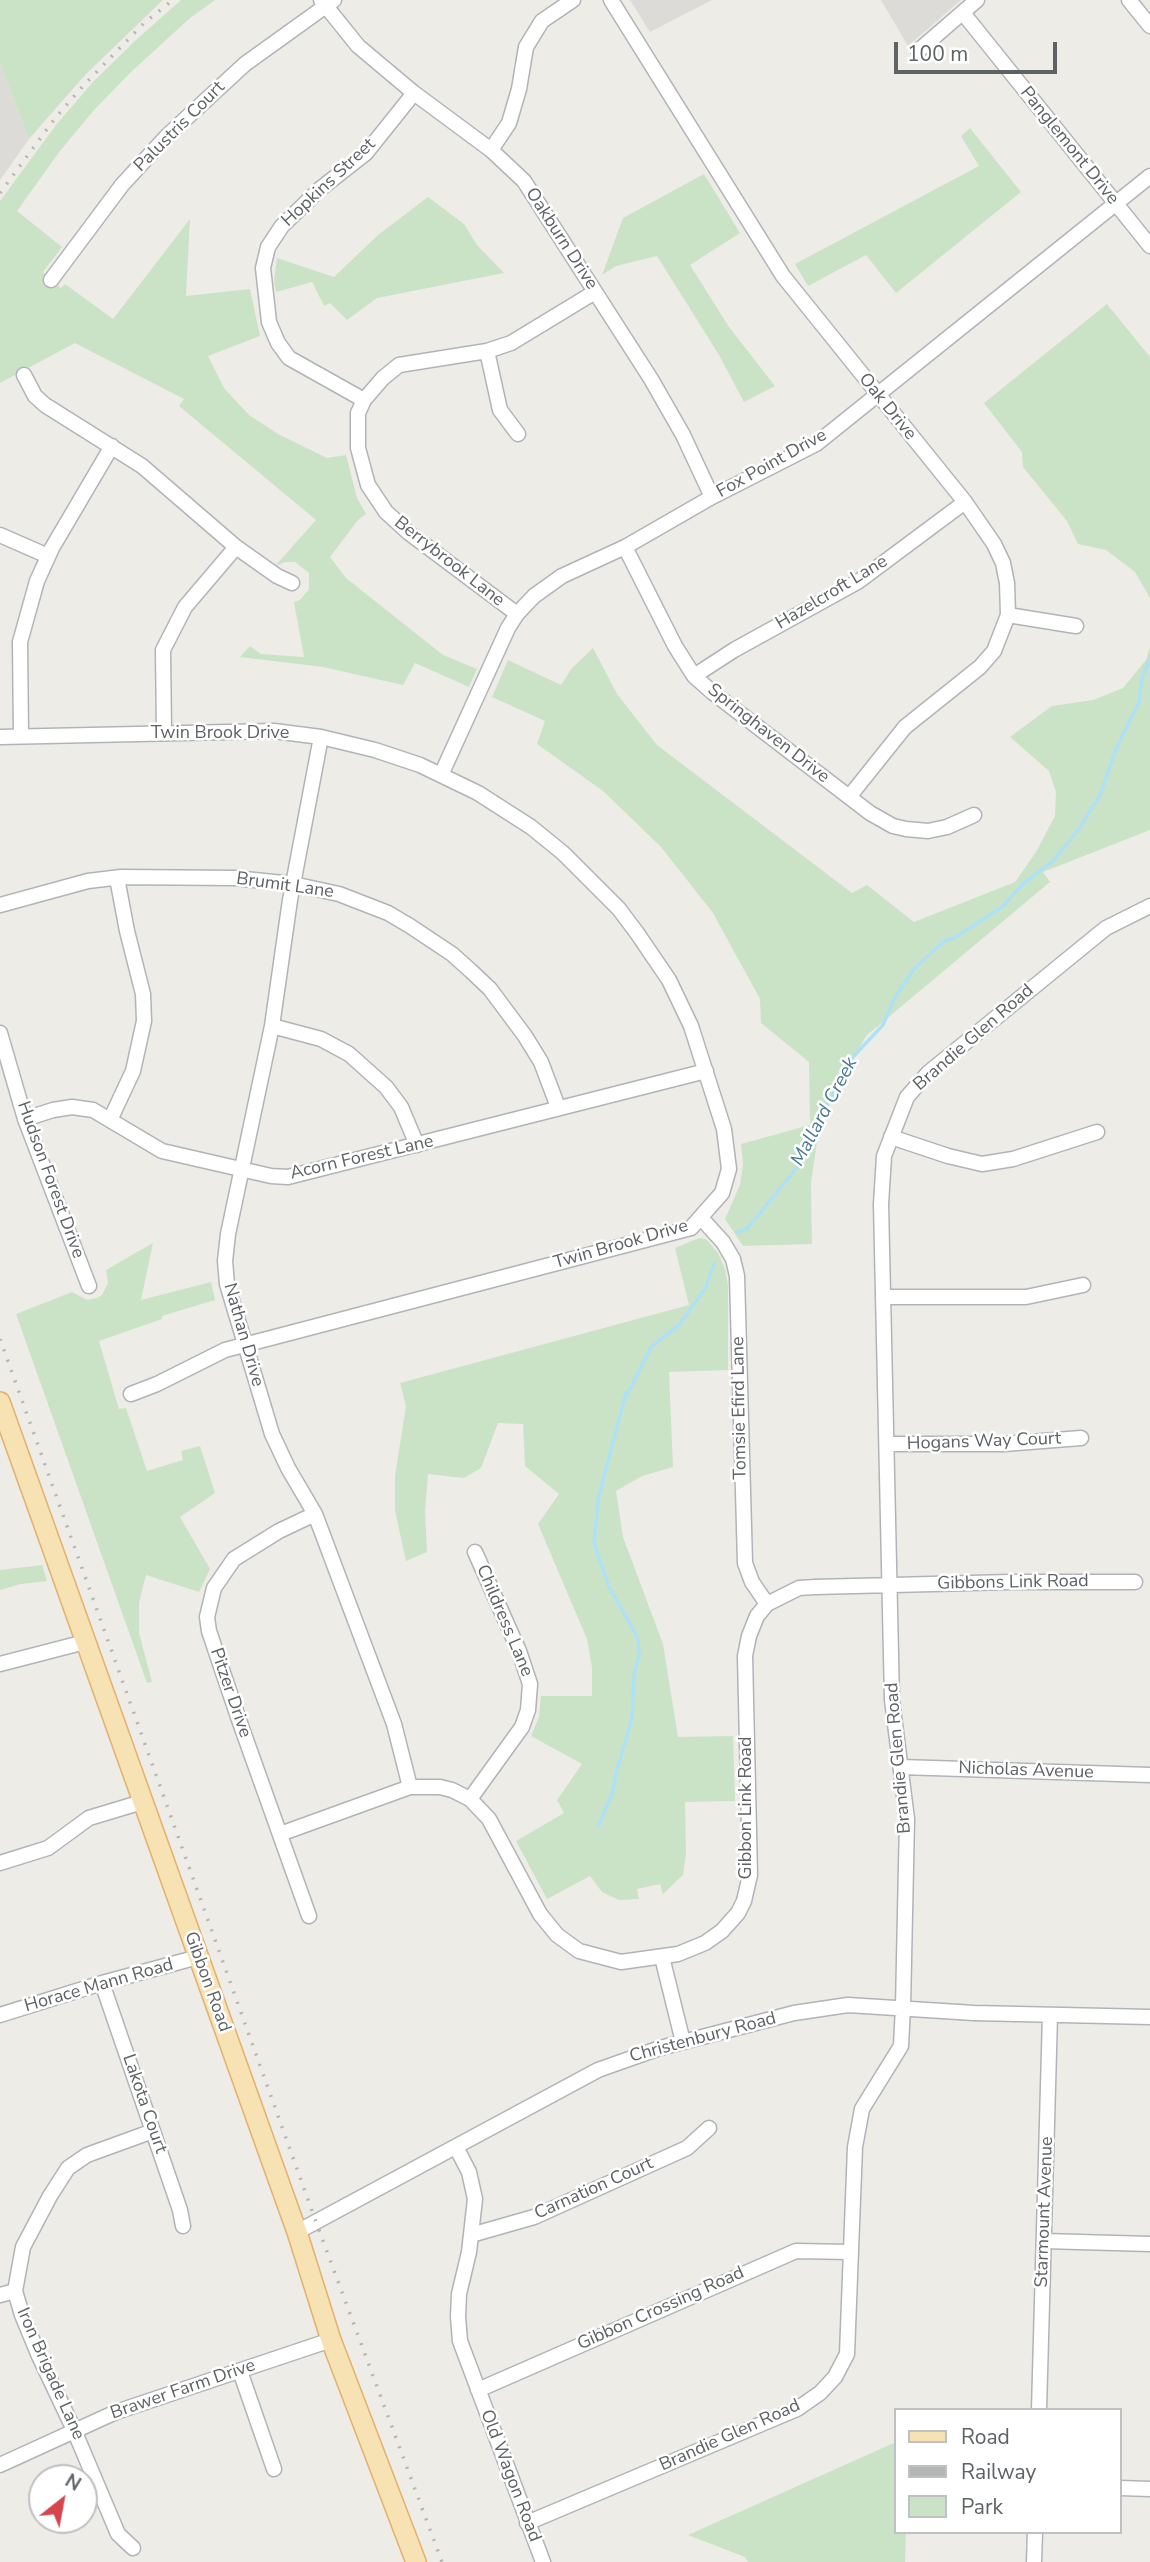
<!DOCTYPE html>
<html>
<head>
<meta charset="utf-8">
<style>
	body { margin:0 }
	#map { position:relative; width:1150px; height:2562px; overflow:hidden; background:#eeece6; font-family:"Nunito Sans",sans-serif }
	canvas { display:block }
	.legend { position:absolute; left:894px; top:2408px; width:228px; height:126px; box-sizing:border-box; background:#fff; border:2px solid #bfc0c1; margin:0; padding:9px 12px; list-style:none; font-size:21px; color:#5e6265 }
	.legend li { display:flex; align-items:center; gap:14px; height:35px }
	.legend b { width:35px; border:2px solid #bfc0c1 }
	.north { position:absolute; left:28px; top:2464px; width:70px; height:70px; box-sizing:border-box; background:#fff; border:2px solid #bfc0c1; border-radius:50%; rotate:31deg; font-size:19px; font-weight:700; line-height:28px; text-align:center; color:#5e6265 }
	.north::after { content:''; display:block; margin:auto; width:24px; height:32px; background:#d7444c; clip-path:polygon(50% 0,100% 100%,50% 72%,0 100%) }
	.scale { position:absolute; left:894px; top:42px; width:163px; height:32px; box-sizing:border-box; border:4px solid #5e6265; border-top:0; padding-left:9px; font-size:21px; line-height:24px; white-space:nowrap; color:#5e6265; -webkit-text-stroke:5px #fff; paint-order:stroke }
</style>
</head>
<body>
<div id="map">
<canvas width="1150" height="2562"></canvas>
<ul class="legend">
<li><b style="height:9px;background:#f6e2b3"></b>Road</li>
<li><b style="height:9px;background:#b4b5b5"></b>Railway</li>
<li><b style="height:19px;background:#cae3c6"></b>Park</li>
</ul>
<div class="north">N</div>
<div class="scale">100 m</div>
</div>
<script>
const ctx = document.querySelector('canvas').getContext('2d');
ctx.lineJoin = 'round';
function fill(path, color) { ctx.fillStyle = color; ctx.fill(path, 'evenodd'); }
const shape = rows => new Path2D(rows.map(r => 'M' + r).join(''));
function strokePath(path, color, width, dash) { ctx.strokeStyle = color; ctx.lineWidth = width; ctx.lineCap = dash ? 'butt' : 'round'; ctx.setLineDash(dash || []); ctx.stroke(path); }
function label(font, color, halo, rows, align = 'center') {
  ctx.font = font + ' "Nunito Sans",sans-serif'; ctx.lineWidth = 5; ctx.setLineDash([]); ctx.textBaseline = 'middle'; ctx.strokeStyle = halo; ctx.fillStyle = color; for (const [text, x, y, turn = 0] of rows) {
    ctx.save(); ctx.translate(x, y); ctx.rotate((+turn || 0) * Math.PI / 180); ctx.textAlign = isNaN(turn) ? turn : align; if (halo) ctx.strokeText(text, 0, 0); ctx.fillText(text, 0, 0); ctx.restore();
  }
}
const industrial = shape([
	[630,0,712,0,650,32],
	[881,0,961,0,908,46],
	[0,64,29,139,0,180]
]);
const green = shape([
	[0,0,163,0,85,75,29,139,0,64],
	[181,0,215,0,189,19,131,72,94,110,60,151,17,211,62,247,43,272,61,288,65,284,113,319,190,219,186,296,250,289,260,336,208,356,224,388,249,415,278,434,327,458,346,455,357,498,366,514,358,520,330,557,346,578,443,655,477,669,469,687,415,663,403,685,323,667,240,657,250,646,261,654,304,657,294,602,300,600,309,589,309,573,295,562,285,562,275,566,316,520,179,406,184,399,75,343,0,383,0,201,56,125,93,82,136,40],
	[970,128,1021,192,896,293,866,255,808,286,795,264,979,166,961,136],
	[704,174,740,233,690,265,729,327,775,386,744,402,719,355,657,256,616,266,602,275,623,218],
	[428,197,464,224,477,245,504,273,377,298,347,320,330,303,324,306,312,282,276,292,274,280,277,258,334,277,378,235],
	[1107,304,1150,357,1150,598,1135,572,1106,550,1078,544,1067,521,1023,467,1022,452,984,403],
	[1150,647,1150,830,1043,872,1050,882,866,1036,820,1121,811,1183,812,1244,743,1246,725,1219,740,1185,743,1164,741,1144,810,1125,809,1062,761,1023,760,999,713,913,661,847,603,791,537,744,545,721,492,697,508,660,561,685,572,668,593,648,617,694,657,745,852,893,867,885,914,922,1015,882,1036,852,1055,816,1056,792,1049,771,1010,737,1052,706,1093,700,1123,688,1146,660],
	[699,1238,706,1239,718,1253,725,1269,728,1285,728,1370,669,1372,673,1467,642,1476,616,1491,623,1537,663,1644,678,1737,733,1736,735,1801,685,1802,686,1854,683,1875,663,1894,660,1884,637,1889,639,1899,619,1900,602,1892,590,1876,547,1899,516,1841,564,1813,557,1800,582,1764,531,1736,539,1717,541,1696,592,1696,592,1667,587,1639,538,1524,559,1494,525,1466,523,1424,498,1423,481,1468,464,1478,428,1474,425,1511,427,1552,406,1561,395,1511,395,1476,406,1406,400,1383,689,1305,675,1248],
	[153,1243,141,1300,211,1282,215,1300,162,1316,162,1319,99,1341,119,1409,126,1408,147,1471,183,1460,181,1451,200,1446,215,1493,180,1517,210,1569,199,1592,146,1575,139,1603,139,1633,152,1682,147,1683,16,1314,72,1292,87,1300,97,1298,102,1295,108,1283,106,1270],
	[42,1565,47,1581,21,1584,0,1590,0,1570],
	[896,2442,896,2532,906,2532,905,2562,748,2562,745,2557,688,2535]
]);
const stream = shape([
	[737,1232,747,1229,795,1170,850,1060,883,1025,894,999,914,969,943,942,954,938,1002,907,1024,883,1054,860,1079,829,1100,795,1116,749,1139,702,1142,678,1150,659],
	[598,1827,612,1794,616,1773,632,1718,634,1673,639,1656,638,1638,609,1587,594,1543,598,1499,626,1393,627,1395,651,1347,679,1325,706,1287,714,1264]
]);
const minor = shape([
	[321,0,358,46,414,93,491,150,524,181,651,379,683,435,712,497],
	[611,0,783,276,965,502,994,544,1003,563,1007,583,1008,615,994,651,980,667,905,727,849,797],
	[1129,0,1150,26],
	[963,13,1150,246],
	[918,51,977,0],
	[491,150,509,123,519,89,526,47,542,21,573,0],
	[51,280,122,185,167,136,245,64,334,0],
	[487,351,500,410,518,434],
	[24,375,35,396,45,405,142,466,236,547,277,576,292,583],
	[364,400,289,358,278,343,269,322,263,268,268,247,282,226,320,189,366,153,414,93],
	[0,535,48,556],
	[625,547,675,646,694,676,712,692,870,813,893,826,906,829,928,831,947,827,974,815],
	[517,614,409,533,386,512,368,485,358,448,358,413,364,400,383,378,399,365,487,351,511,343,595,292],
	[1008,615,1076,626],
	[694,676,734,650,859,581,965,502],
	[164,733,163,650,185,607,236,547],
	[21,736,20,642,37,581,52,548,112,446],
	[0,737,274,731,321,737,375,750,420,765,478,793,531,827,563,853,619,909,637,933,669,980,691,1026,724,1129,729,1169,722,1193,691,1228,225,1350,157,1384,131,1394],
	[321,737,290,900,272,1026,228,1234,225,1261,227,1284,272,1434,288,1468,315,1514,394,1724,410,1787],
	[441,775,508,628,517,614,534,596,562,576,625,547,712,497,816,444,1150,176],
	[0,905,88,881,121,877,235,878,293,884,339,894,388,913,410,926,452,954,471,971,490,989,525,1036,541,1062,558,1107],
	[272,1026,321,1039,349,1054,386,1087,401,1107,417,1145],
	[0,1033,25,1119,89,1286],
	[111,1118,133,1071,144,1021,143,994,127,931,117,878],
	[25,1119,53,1110,72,1107,93,1110,162,1151,271,1176,288,1177,706,1071],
	[891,1137,948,1156,982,1164,1013,1159,1097,1132],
	[701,1218,723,1242,733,1259,737,1276,745,1563,752,1582,767,1604],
	[883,1297,1026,1297,1083,1285],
	[887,1444,1004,1444,1081,1438],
	[0,1664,85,1642],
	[901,1767,1150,1775],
	[470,1799,522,1727,528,1710,530,1684,519,1651,475,1552],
	[280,1834,410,1787,440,1787,452,1790,470,1799,489,1819,540,1914,557,1935,579,1951,621,1962,678,1954,705,1943,722,1931,738,1913,744,1901,750,1875,745,1656,749,1636,757,1616,767,1604,799,1588,815,1587,1010,1582,1135,1582],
	[0,1863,48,1848,89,1818,142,1802],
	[309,1916,239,1720,209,1631,207,1617,214,1588,234,1559,279,1531,315,1514],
	[662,1957,683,2042],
	[102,1983,180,2210,183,2226],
	[0,2015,102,1983,198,1957],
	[456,2147,469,2172,475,2199,469,2252,459,2294,458,2317,460,2341,543,2562],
	[297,2232,598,2070,660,2048,794,2013,848,2005,974,2013,1150,2017],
	[471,2235,534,2217,687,2148,709,2128],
	[1044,2241,1150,2244],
	[0,2295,15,2291],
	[240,2371,274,2469],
	[478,2390,796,2251,850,2252],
	[1039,2410,1050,2015],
	[0,2465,116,2412,331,2340],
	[1120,2488,1150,2489],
	[527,2523,797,2409,820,2393,835,2377,847,2354,855,2147,862,2109,901,2046,903,2007,907,1819,892,1700,881,1204,884,1156,907,1097,928,1073,1106,928,1150,906],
	[133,2548,118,2534,74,2430,39,2356,22,2315,15,2291,23,2247,50,2196,68,2168,87,2155,153,2131],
	[1034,2562,1035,2532]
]);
const major = shape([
	[0,1402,297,2232,331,2340,416,2562]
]);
const rail = shape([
	[0,193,56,117,83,86,144,23,173,0],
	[0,1339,316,2222,442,2562]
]);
const streetNames = [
	["Palustris Court",180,127,-45],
	["Panglemont Drive",1069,146,51],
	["Hopkins Street",329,183,-43],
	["Oakburn Drive",561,239,57],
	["Oak Drive",887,407,51],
	["Fox Point Drive",772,464,-29],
	["Berrybrook Lane",449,562,38],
	["Hazelcroft Lane",832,593,-31],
	["Twin Brook Drive",220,734],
	["Springhaven Drive",768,734,38],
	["Brumit Lane",285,886,8],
	["Brandie Glen Road",974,1038,-41],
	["Acorn Forest Lane",362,1158,-13],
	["Hudson Forest Drive",50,1180,70],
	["Twin Brook Drive",621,1245,-16],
	["Nathan Drive",243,1335,74],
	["Tomsie Efird Lane",740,1408,-91],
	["Hogans Way Court",984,1442,-2],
	["Gibbons Link Road",1013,1583,-1],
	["Childress Lane",504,1621,67],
	["Pitzer Drive",230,1693,71],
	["Brandie Glen Road",899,1758,-95],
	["Nicholas Avenue",1026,1771,2],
	["Gibbon Link Road",747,1808,-90],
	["Gibbon Road",207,1982,70],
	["Horace Mann Road",99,1986,-16],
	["Christenbury Road",703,2038,-15],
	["Lakota Court",144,2104,71],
	["Carnation Court",594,2189,-24],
	["Starmount Avenue",1045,2212,-88],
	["Gibbon Crossing Road",661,2309,-24],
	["Iron Brigade Lane",50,2374,66],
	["Brawer Farm Drive",183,2390,-19],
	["Brandie Glen Road",730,2436,-24],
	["Old Wagon Road",510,2476,69]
];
const waterNames = [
	["Mallard Creek",825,1112,-62]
];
fill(industrial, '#dddbd8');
fill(green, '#cae3c6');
strokePath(stream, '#afe1f6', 3.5);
strokePath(minor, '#b1b4b7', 17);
strokePath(major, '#e3b16b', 22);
strokePath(minor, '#fff', 14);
strokePath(major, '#f6e2b3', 19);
strokePath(rail, '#b4b5b5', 3.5, [2, 9]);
label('18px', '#5e6265', '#fff', streetNames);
label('italic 19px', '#467896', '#fff', waterNames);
</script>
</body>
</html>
